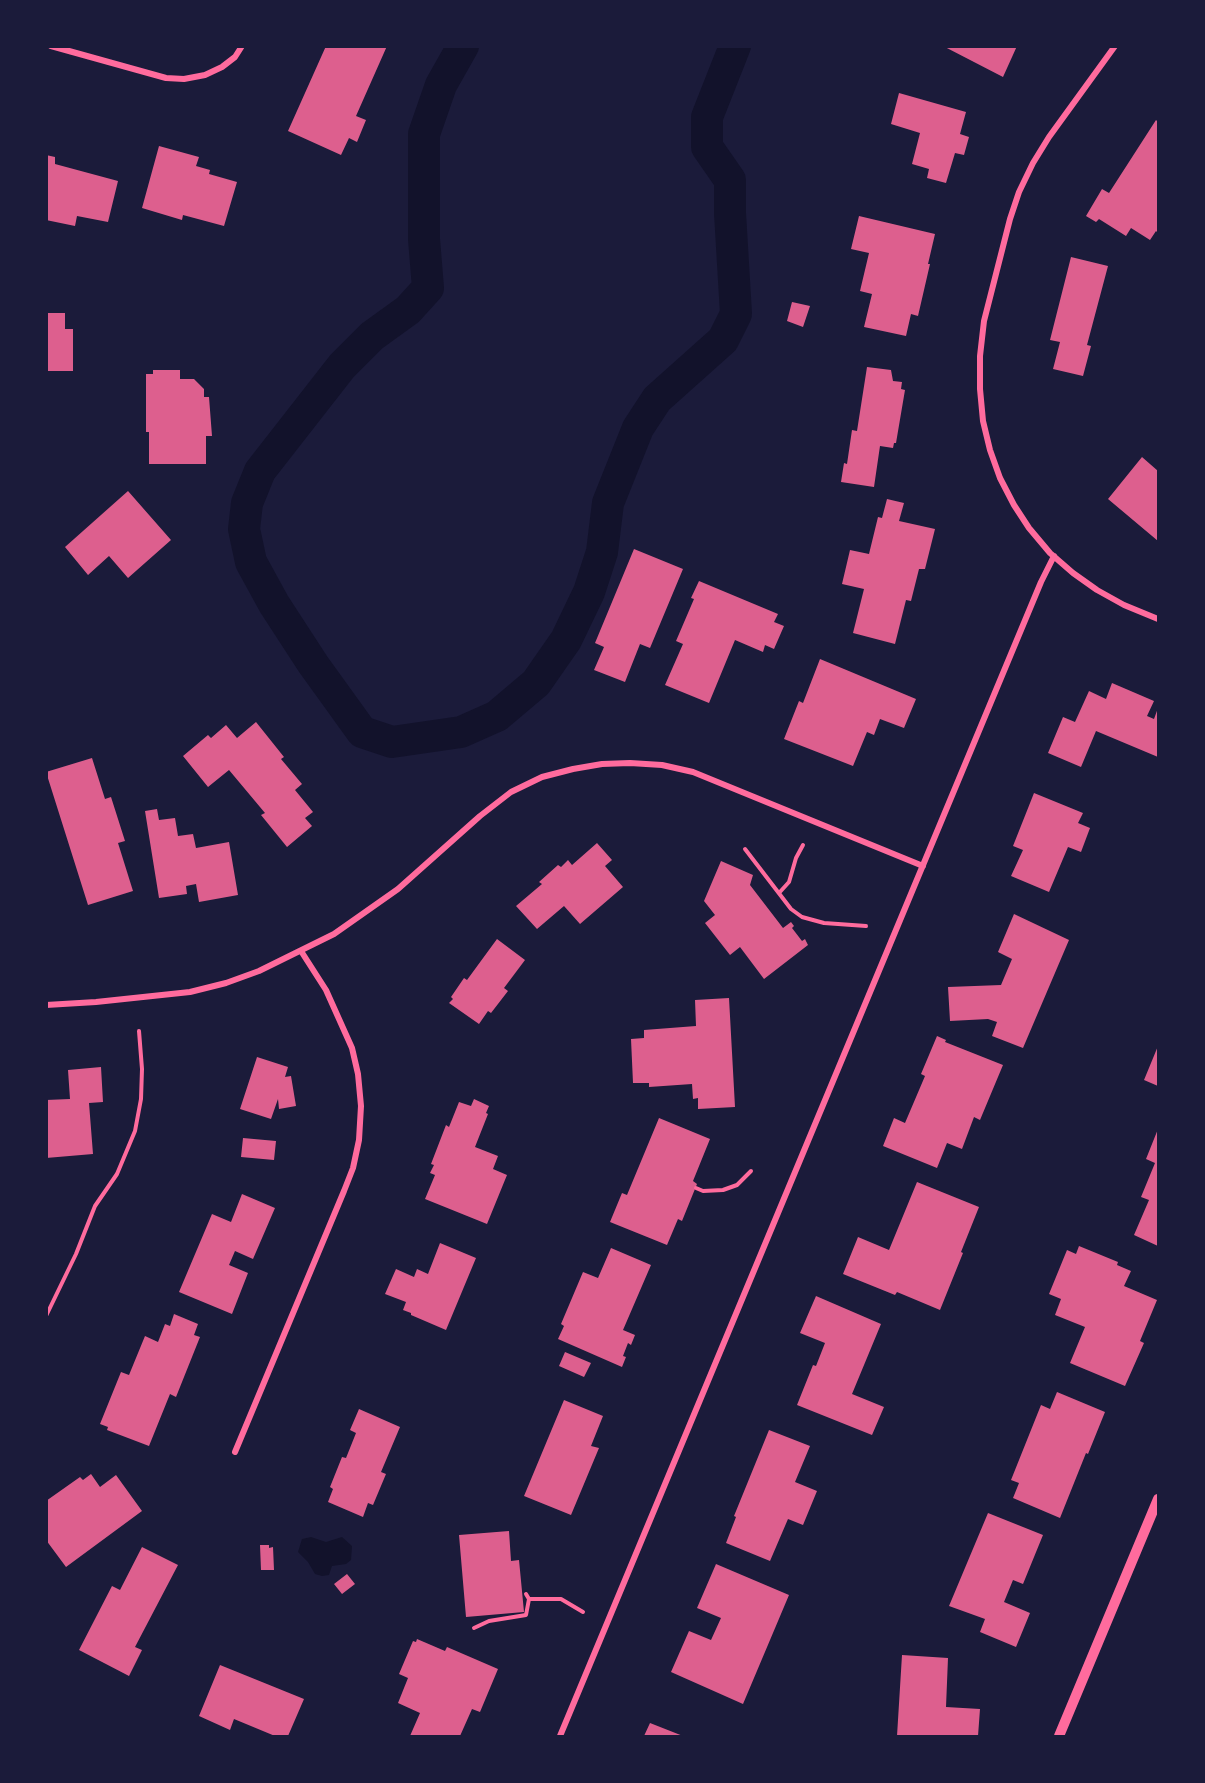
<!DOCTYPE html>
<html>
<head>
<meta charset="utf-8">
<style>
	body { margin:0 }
	#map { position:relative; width:1205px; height:1783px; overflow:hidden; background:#1b1b3a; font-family:"Public Sans",sans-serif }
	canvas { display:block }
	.frame { position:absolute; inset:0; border:48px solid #1b1b3a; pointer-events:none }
</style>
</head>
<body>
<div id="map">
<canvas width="1205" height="1783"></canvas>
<div class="frame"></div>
</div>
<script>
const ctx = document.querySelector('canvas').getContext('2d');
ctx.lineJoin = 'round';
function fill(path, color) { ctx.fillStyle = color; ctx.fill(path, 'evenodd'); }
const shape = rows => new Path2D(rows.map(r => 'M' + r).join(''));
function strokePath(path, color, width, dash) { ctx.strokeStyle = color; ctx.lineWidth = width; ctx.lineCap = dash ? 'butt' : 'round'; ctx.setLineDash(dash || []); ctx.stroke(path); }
const water = shape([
	[311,1537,326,1542,342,1537,352,1546,351,1560,346,1564,332,1566,329,1575,322,1576,315,1574,308,1562,298,1552,302,1539]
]);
const canal = shape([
	[463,46,441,85,424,134,424,239,428,288,408,310,372,336,342,366,260,471,247,503,244,529,251,562,274,604,313,664,362,732,392,742,461,732,497,716,536,683,566,640,589,592,602,552,608,503,638,428,657,399,723,340,736,314,730,213,730,180,707,147,707,117,735,46]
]);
const building = shape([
	[326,46,387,46,356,116,366,120,357,142,349,138,341,155,288,131],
	[943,46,1017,46,1003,77],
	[899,93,966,112,960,134,969,137,964,155,955,153,946,183,927,178,929,169,912,164,920,133,891,124],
	[1156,120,1158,122,1158,233,1156,231,1150,240,1131,228,1126,236,1099,219,1096,222,1086,216,1102,189,1109,193],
	[159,146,199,157,196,166,210,170,209,174,237,182,224,226,183,215,182,220,142,208],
	[46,155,55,157,55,164,118,181,108,222,77,216,75,226,46,220],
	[859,216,935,234,928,264,930,264,918,316,911,314,906,336,864,327,872,294,860,291,869,253,851,249],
	[1071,257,1108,266,1087,345,1091,346,1083,376,1053,369,1060,342,1050,340],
	[792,302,810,306,803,327,787,321],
	[46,313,65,313,65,329,73,329,73,371,46,371],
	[867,367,891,370,893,381,902,382,901,389,905,390,896,443,894,443,893,448,880,446,874,487,841,482,844,463,847,464,852,430,857,431],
	[153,370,180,370,180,379,194,379,204,389,204,397,209,397,212,436,206,436,206,464,149,464,149,432,146,432,146,374,153,374],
	[1142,457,1158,471,1158,541,1108,499],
	[128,491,171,540,128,578,109,556,88,575,65,547],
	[887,499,904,503,899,521,935,529,925,569,919,569,911,601,906,600,895,644,853,633,864,589,842,584,850,550,869,554,878,517,882,518],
	[634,549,683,569,650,648,640,644,625,682,594,670,604,647,595,643],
	[699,581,778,614,774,622,784,626,774,649,765,645,763,652,735,640,709,703,665,685,683,644,676,641,694,599,691,598],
	[820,659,916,699,904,728,880,719,874,735,867,732,853,766,784,739,799,701,803,703],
	[1112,683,1154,701,1147,716,1154,719,1158,708,1158,757,1096,731,1081,767,1048,753,1063,717,1075,722,1089,691,1106,699],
	[256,722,284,757,281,759,302,784,295,790,313,812,305,818,312,826,287,847,261,815,265,813,229,770,208,787,183,756,208,735,211,738,226,725,237,738],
	[92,758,105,799,111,797,125,841,118,843,133,891,88,905,46,772],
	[1034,793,1083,813,1078,823,1090,828,1081,852,1068,847,1049,892,1011,876,1023,850,1013,846],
	[157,809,159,820,175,818,178,836,193,834,196,848,229,842,238,895,199,902,196,884,186,886,187,894,159,898,145,811],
	[597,843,612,860,605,866,623,887,580,924,564,906,537,929,516,906,542,884,539,882,558,865,561,867,568,860,572,865],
	[721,861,753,875,750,885,783,928,791,922,794,926,792,928,802,941,805,939,808,945,764,979,740,947,730,955,705,923,715,915,704,901],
	[1014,914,1069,940,1023,1048,992,1036,997,1022,988,1019,950,1021,948,987,1001,985,1012,959,998,952],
	[497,939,525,960,504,988,508,991,491,1013,488,1011,479,1024,449,1003,453,999,451,997,464,978,467,980],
	[729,998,735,1107,698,1109,698,1098,693,1099,692,1084,649,1087,649,1083,633,1083,631,1039,644,1038,644,1030,696,1026,695,1000],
	[937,1036,946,1040,945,1042,1003,1065,980,1120,974,1117,962,1149,947,1143,937,1168,883,1146,894,1118,905,1123,925,1076,921,1074],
	[1158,1046,1158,1086,1144,1080],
	[257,1057,288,1067,285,1077,291,1076,296,1106,279,1109,278,1099,271,1119,240,1109],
	[101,1067,103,1102,89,1103,93,1154,46,1158,46,1100,70,1099,68,1070],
	[474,1099,489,1106,486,1113,488,1114,475,1147,498,1156,493,1169,507,1175,487,1224,425,1199,435,1175,430,1173,434,1165,431,1164,446,1125,449,1127,459,1102,471,1106],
	[659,1118,710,1139,693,1181,697,1184,682,1221,678,1219,667,1245,610,1222,622,1193,627,1195],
	[1158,1129,1158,1246,1134,1235,1149,1200,1141,1197,1155,1163,1146,1159],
	[243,1138,276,1141,274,1160,241,1157],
	[917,1182,979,1207,961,1252,963,1253,940,1310,897,1292,895,1295,843,1274,858,1237,889,1250],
	[242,1194,275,1208,253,1259,235,1251,229,1265,248,1273,232,1314,179,1292,212,1214,231,1222],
	[440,1243,476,1258,446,1330,411,1315,411,1313,403,1310,406,1302,385,1294,396,1269,414,1277,417,1269,428,1274],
	[1079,1246,1118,1262,1117,1265,1131,1271,1124,1286,1157,1300,1140,1341,1144,1343,1125,1386,1070,1363,1085,1327,1055,1315,1061,1299,1049,1294,1067,1250,1076,1254],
	[611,1248,651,1265,623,1330,635,1335,631,1345,628,1343,623,1356,626,1357,622,1367,558,1339,564,1326,561,1324,583,1272,598,1278],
	[816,1296,881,1324,852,1394,884,1407,872,1435,797,1405,813,1365,816,1366,825,1343,800,1333],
	[174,1314,198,1324,194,1335,200,1337,176,1397,170,1394,149,1446,107,1430,108,1427,100,1424,121,1372,129,1375,145,1336,158,1342,165,1324,170,1326],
	[565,1352,591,1363,584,1377,559,1366],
	[1057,1392,1105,1412,1088,1454,1086,1453,1060,1518,1013,1498,1019,1483,1011,1480,1041,1405,1050,1409],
	[564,1400,603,1416,591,1446,599,1448,571,1515,524,1496],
	[359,1409,400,1427,381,1472,386,1474,373,1505,368,1503,363,1517,328,1502,333,1489,330,1487,342,1457,346,1458,356,1433,350,1430],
	[769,1430,810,1446,795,1482,817,1491,803,1525,788,1519,770,1561,726,1543,736,1517,734,1516],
	[91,1474,100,1487,116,1475,142,1511,66,1567,46,1540,46,1501,80,1477,83,1480],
	[988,1513,1043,1535,1023,1584,1013,1580,1004,1602,1030,1613,1016,1647,980,1632,985,1619,949,1606],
	[509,1531,511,1561,519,1560,524,1612,466,1617,459,1535],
	[260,1545,269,1545,269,1548,273,1547,274,1570,261,1570],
	[142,1547,178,1565,135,1647,142,1650,129,1676,79,1650,112,1586,120,1590],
	[716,1564,789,1595,743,1704,671,1672,689,1631,711,1640,721,1618,697,1608],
	[347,1574,355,1584,342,1594,334,1584],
	[417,1639,445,1651,447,1647,498,1669,480,1712,472,1709,460,1736,410,1736,420,1713,398,1703,408,1678,399,1674,413,1641,416,1642],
	[902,1655,948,1658,946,1707,980,1709,978,1736,897,1736],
	[220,1665,304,1699,288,1736,275,1736,234,1719,230,1730,199,1716],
	[650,1723,683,1736,644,1736]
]);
const path = shape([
	[745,849,791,909,802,917,824,923,866,926],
	[779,893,789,882,796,858,803,845],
	[696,1188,703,1191,723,1190,737,1185,751,1171],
	[46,1316,76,1254,95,1206,117,1174,135,1131,141,1099,142,1069,139,1031],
	[526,1594,529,1599,561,1599,583,1612],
	[474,1628,489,1621,526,1615,529,1599]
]);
const minor = shape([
	[51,46,166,78,184,79,205,75,222,67,235,57,242,46],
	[1115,46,1049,137,1033,163,1019,192,1010,219,984,321,980,356,980,389,983,421,990,450,1000,478,1014,505,1029,528,1050,553,1073,573,1097,590,1124,605,1158,619],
	[46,1005,96,1002,190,992,226,983,259,971,334,934,371,908,398,889,480,816,511,792,542,777,573,769,602,764,630,763,662,765,693,772,923,866],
	[235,1452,344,1191,353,1168,359,1140,361,1106,358,1074,352,1048,326,990,301,951],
	[560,1736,1041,582,1054,556]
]);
const tertiary = shape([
	[1059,1736,1158,1499]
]);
fill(water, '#12122b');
strokePath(canal, '#12122b', 32);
fill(building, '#dd5f8e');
strokePath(path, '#ff6b9d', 4);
strokePath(minor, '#ff6b9d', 6);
strokePath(tertiary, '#ff6b9d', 10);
</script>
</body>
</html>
